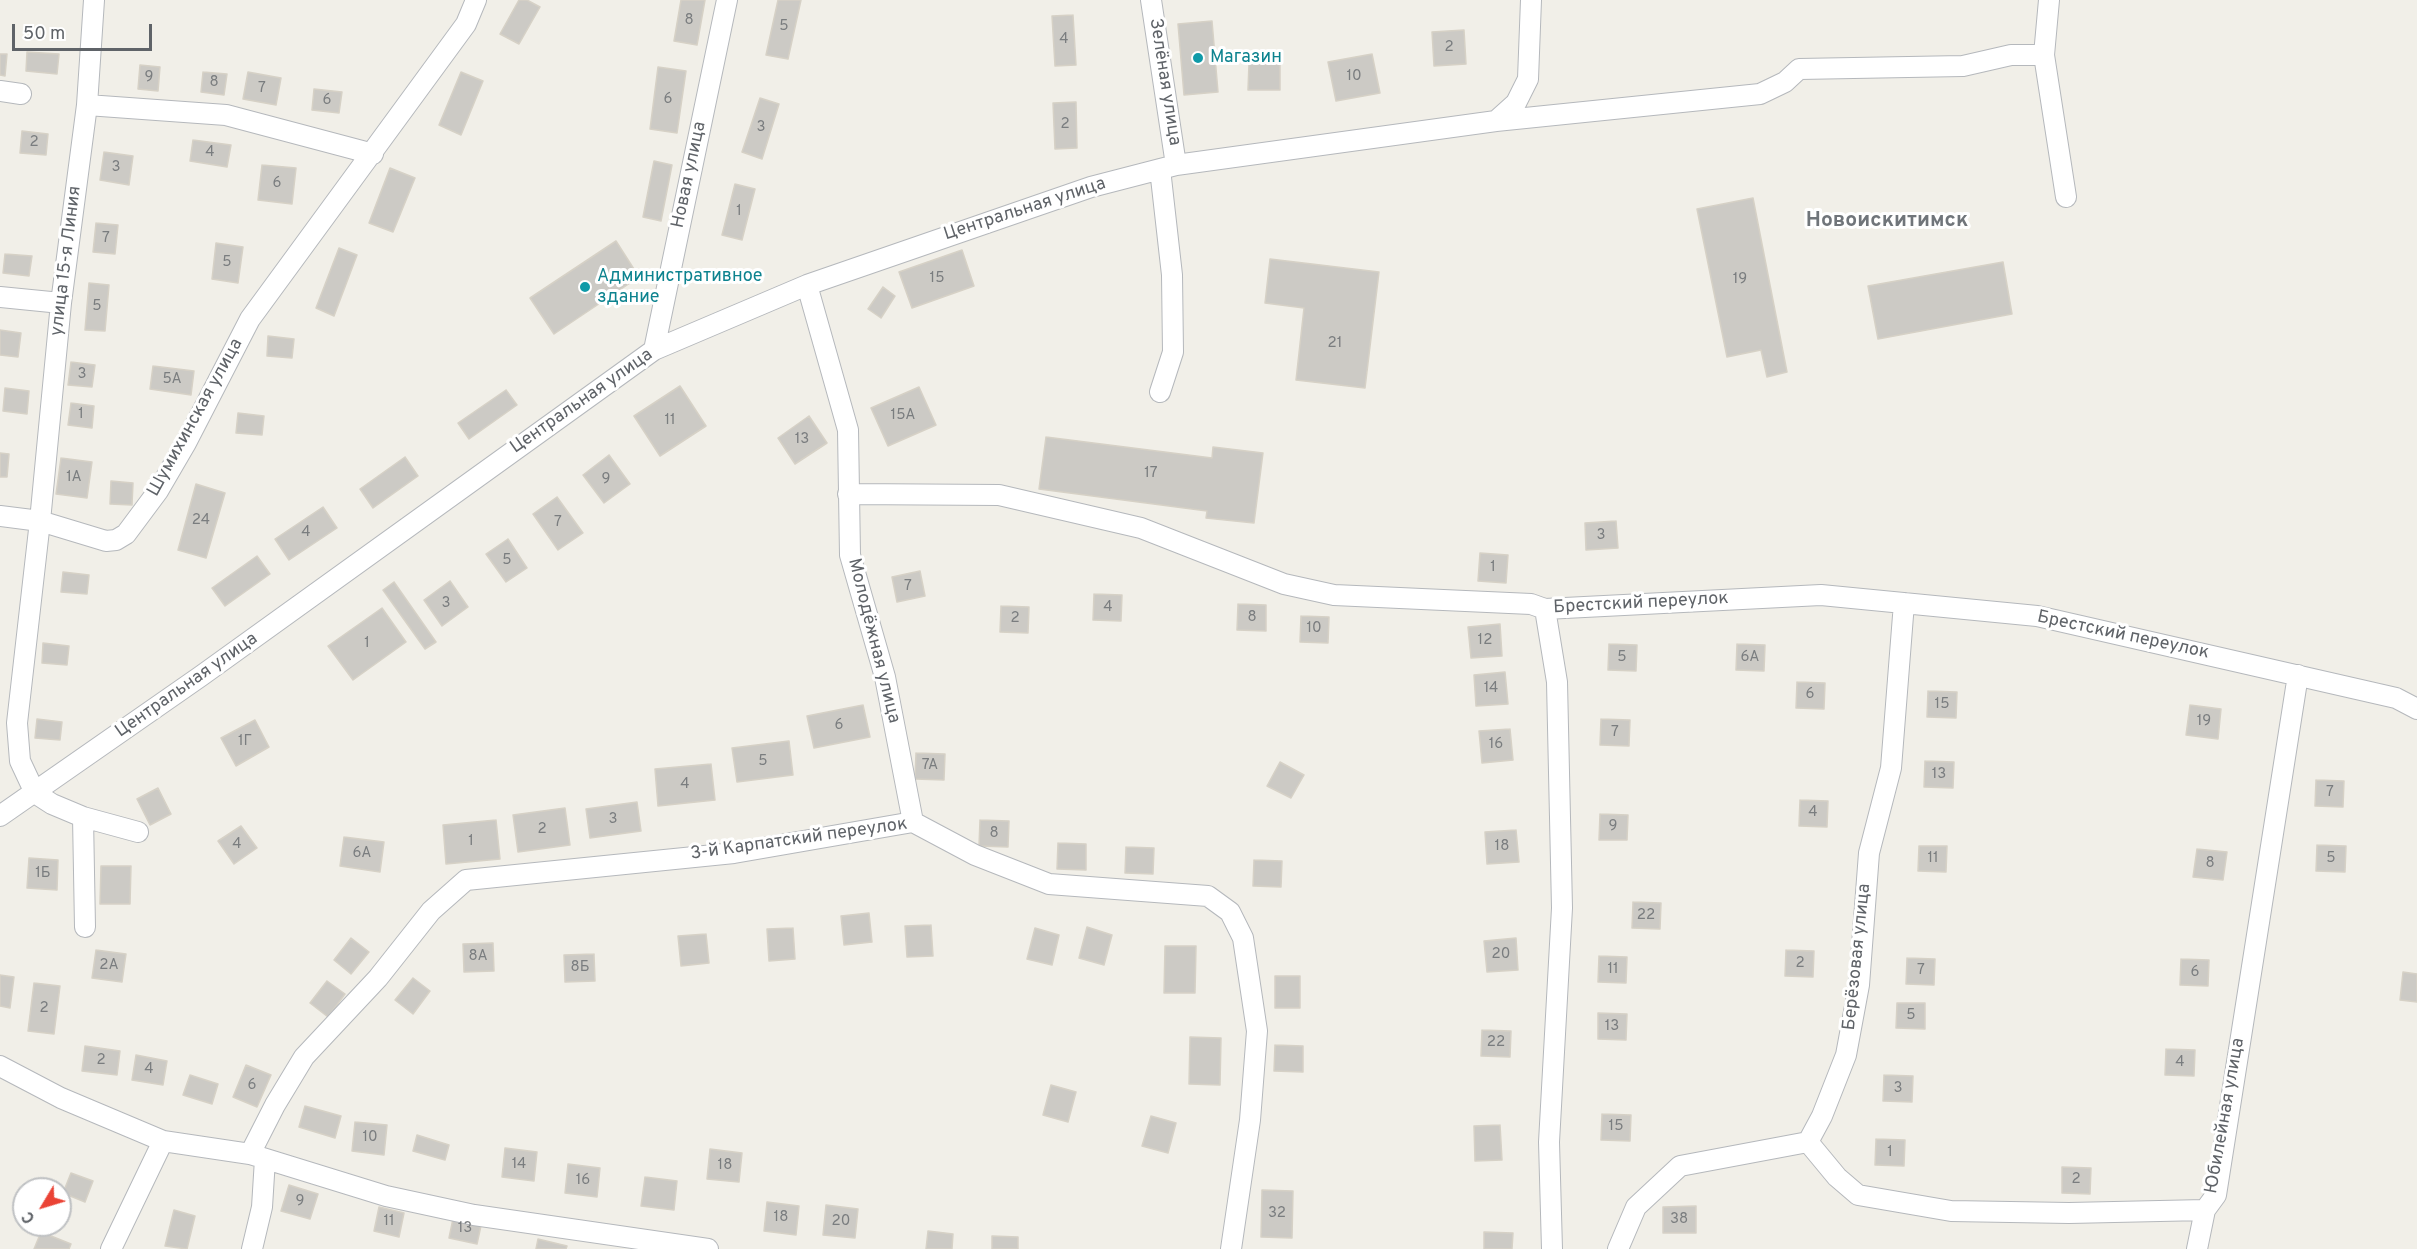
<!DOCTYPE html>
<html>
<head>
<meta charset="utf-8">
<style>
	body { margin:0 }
	#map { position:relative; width:2417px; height:1249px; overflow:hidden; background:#f1efe8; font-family:Overpass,sans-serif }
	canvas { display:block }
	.north { position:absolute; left:12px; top:1177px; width:60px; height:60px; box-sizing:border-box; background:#fff; border:2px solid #bfc1c3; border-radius:50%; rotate:232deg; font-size:16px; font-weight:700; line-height:24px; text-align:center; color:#5f6368 }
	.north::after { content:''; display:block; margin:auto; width:21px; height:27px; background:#ea4335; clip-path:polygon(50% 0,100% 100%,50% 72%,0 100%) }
	.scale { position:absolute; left:12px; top:24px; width:140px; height:27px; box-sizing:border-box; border:3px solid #5f6368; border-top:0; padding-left:8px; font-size:18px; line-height:21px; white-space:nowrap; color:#5f6368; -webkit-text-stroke:4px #fff; paint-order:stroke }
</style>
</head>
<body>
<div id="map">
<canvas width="2417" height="1249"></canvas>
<div class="north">С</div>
<div class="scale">50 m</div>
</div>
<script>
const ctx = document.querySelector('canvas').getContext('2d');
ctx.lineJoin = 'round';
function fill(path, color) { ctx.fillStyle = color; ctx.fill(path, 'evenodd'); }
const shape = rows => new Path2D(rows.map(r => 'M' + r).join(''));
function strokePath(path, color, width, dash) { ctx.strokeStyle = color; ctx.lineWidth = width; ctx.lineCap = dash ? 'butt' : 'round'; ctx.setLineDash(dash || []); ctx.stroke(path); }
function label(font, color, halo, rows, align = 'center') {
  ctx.font = font + ' Overpass,sans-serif'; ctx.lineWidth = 6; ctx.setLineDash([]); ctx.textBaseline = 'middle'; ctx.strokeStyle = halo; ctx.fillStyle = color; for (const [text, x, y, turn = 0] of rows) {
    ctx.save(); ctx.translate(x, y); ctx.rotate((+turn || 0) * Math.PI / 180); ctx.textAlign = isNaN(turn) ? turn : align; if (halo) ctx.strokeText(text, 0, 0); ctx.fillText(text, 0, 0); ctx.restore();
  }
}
const building = shape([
	[519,0,527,0,540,7,519,44,500,34,519,0],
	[681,0,705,0,697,45,674,41,681,0],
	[778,0,801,0,788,59,766,55,778,0],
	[1073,15,1076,65,1055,66,1052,16,1073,15],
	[1212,21,1218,92,1184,95,1178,24,1212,21],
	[1464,30,1466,64,1434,66,1432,32,1464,30],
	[27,52,59,54,57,74,26,71,27,52],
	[0,54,7,54,5,76,0,75,0,54],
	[1372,54,1380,93,1336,101,1328,62,1372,54],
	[1249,63,1280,64,1280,90,1248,90,1249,63],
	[140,65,160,67,158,91,138,89,140,65],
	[658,67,686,71,677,133,650,129,658,67],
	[203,72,227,74,224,95,201,92,203,72],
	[248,72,281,78,276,105,243,99,248,72],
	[461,72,483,81,461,135,439,125,461,72],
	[314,89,342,92,339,113,312,110,314,89],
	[760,98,779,104,762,159,742,152,760,98],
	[1076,102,1077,148,1055,149,1053,103,1076,102],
	[22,131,48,134,46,155,20,153,22,131],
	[193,140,231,145,227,167,190,161,193,140],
	[104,152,133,156,129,185,100,180,104,152],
	[654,161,672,165,661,221,643,217,654,161],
	[262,165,296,168,292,204,258,200,262,165],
	[390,168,415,178,393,232,369,223,390,168],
	[735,184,755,189,742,240,722,235,735,184],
	[1753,198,1787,372,1767,377,1761,350,1727,357,1697,209,1753,198],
	[96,223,118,225,115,254,93,252,96,223],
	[616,241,639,277,554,334,530,298,616,241],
	[216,243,243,247,238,283,212,279,216,243],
	[339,248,357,255,334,316,316,308,339,248],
	[962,250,974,286,912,308,899,272,962,250],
	[5,254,32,256,29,276,3,273,5,254],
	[1270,259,1379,272,1365,388,1296,380,1304,308,1265,303,1270,259],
	[2003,262,2012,314,1878,339,1868,286,2003,262],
	[89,283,109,285,105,331,85,330,89,283],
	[883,287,895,296,881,318,868,309,883,287],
	[0,330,21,333,18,357,0,355,0,330],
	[268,336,294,339,292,358,267,356,268,336],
	[71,362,95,365,92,387,68,385,71,362],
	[153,366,194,371,191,395,150,389,153,366],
	[680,386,706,426,660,456,634,416,680,386],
	[919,387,936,425,888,446,871,408,919,387],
	[5,388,29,391,27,414,3,411,5,388],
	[506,390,517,405,469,439,458,423,506,390],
	[71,403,94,406,92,428,68,425,71,403],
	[238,413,264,416,262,435,236,433,238,413],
	[809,416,827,443,795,464,778,438,809,416],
	[1046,437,1212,458,1213,447,1263,453,1254,523,1206,518,1207,511,1039,489,1046,437],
	[0,453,9,454,7,477,0,477,0,453],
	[609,455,630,484,604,503,583,475,609,455],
	[405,457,418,476,373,508,360,489,405,457],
	[61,458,92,462,87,498,56,494,61,458],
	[111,481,133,483,132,505,110,504,111,481],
	[196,484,225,493,206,558,178,550,196,484],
	[557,497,583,533,558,550,533,514,557,497],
	[323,507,337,528,289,560,275,539,323,507],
	[1616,521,1618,548,1586,550,1585,523,1616,521],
	[508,539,527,568,506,582,486,554,508,539],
	[1480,553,1508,555,1506,583,1478,581,1480,553],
	[257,556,270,574,225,606,212,588,257,556],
	[920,571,925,596,897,602,892,577,920,571],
	[63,572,89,575,87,594,61,592,63,572],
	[450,581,468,607,442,626,424,600,450,581],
	[394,582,436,642,425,649,383,590,394,582],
	[1094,594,1122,595,1121,621,1093,620,1094,594],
	[1238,604,1266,605,1266,631,1237,630,1238,604],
	[1001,606,1029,607,1028,633,1000,632,1001,606],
	[382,608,406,642,353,680,328,646,382,608],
	[1301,616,1329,617,1328,643,1300,642,1301,616],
	[1500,624,1502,656,1471,658,1468,627,1500,624],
	[43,643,69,646,67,665,42,663,43,643],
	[1609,644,1637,645,1636,671,1608,670,1609,644],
	[1737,644,1765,645,1764,671,1736,670,1737,644],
	[1505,672,1508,704,1476,706,1474,675,1505,672],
	[1797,682,1825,683,1824,709,1796,708,1797,682],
	[1928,691,1957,692,1956,718,1927,717,1928,691],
	[863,705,870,737,814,748,807,716,863,705],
	[2190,705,2221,709,2218,739,2186,735,2190,705],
	[37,719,62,722,60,740,35,738,37,719],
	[1601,719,1630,720,1629,746,1600,745,1601,719],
	[255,720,269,747,236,766,221,738,255,720],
	[1510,729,1513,760,1482,763,1479,731,1510,729],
	[789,741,793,775,737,782,732,748,789,741],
	[916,753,945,754,944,780,915,779,916,753],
	[1925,761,1954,762,1953,788,1924,787,1925,761],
	[1280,762,1304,775,1291,798,1267,786,1280,762],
	[711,764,715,800,658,806,655,769,711,764],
	[2316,780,2344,781,2343,807,2315,806,2316,780],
	[158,788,171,814,150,825,137,799,158,788],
	[1800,800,1828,801,1827,827,1799,826,1800,800],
	[637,802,641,831,590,838,586,809,637,802],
	[565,808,570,845,518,852,513,815,565,808],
	[1600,814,1628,815,1627,840,1599,840,1600,814],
	[496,820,500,859,446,864,443,825,496,820],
	[980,820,1009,821,1008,847,979,846,980,820],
	[241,826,257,848,234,864,218,841,241,826],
	[1516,830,1519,862,1487,864,1485,832,1516,830],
	[344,837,384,842,380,872,340,866,344,837],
	[1058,843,1086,844,1086,870,1057,869,1058,843],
	[2317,845,2346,846,2345,872,2316,871,2317,845],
	[1919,846,1947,846,1946,872,1918,871,1919,846],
	[1126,847,1154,848,1153,874,1125,873,1126,847],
	[2197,849,2227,852,2223,880,2193,877,2197,849],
	[29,858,58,860,57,890,27,888,29,858],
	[1254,860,1282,861,1281,887,1253,886,1254,860],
	[101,866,131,866,130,904,100,904,101,866],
	[1633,902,1661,903,1660,929,1632,928,1633,902],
	[869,913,872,942,844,945,841,916,869,913],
	[931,925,933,956,907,957,905,926,931,925],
	[1087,927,1112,935,1104,965,1079,958,1087,927],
	[793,928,795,959,769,961,767,929,793,928],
	[1035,928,1059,935,1052,965,1027,959,1035,928],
	[706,934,709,963,681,966,678,936,706,934],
	[351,938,369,952,351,974,334,960,351,938],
	[1516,938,1518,970,1487,972,1484,941,1516,938],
	[493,943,494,971,464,972,463,944,493,943],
	[1165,946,1196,946,1195,993,1164,993,1165,946],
	[96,950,126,954,122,982,92,978,96,950],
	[1786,950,1814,951,1813,977,1785,976,1786,950],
	[594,954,595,981,565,982,564,955,594,954],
	[1599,956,1627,957,1626,983,1598,982,1599,956],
	[1907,958,1935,959,1934,985,1906,984,1907,958],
	[2181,959,2209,960,2208,986,2180,985,2181,959],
	[2403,972,2417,974,2417,1002,2400,1000,2403,972],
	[0,975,14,977,10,1008,0,1006,0,975],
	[1275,976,1300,976,1300,1008,1275,1008,1275,976],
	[413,978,430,991,413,1014,395,1000,413,978],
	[327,981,345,994,328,1017,310,1003,327,981],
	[34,983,60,986,54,1034,28,1031,34,983],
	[1897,1003,1925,1003,1925,1029,1896,1028,1897,1003],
	[1598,1013,1627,1014,1626,1040,1598,1039,1598,1013],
	[1482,1030,1511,1031,1510,1057,1481,1056,1482,1030],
	[1190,1037,1221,1038,1220,1085,1189,1084,1190,1037],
	[1275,1045,1303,1046,1303,1072,1274,1071,1275,1045],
	[85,1046,120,1051,117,1075,82,1071,85,1046],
	[2166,1049,2195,1050,2194,1076,2165,1075,2166,1049],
	[136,1055,167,1061,163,1085,132,1080,136,1055],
	[246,1065,271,1075,257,1107,233,1097,246,1065],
	[190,1075,218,1084,212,1104,183,1095,190,1075],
	[1884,1075,1913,1076,1912,1102,1883,1101,1884,1075],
	[1051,1085,1076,1092,1068,1122,1043,1115,1051,1085],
	[305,1106,341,1116,335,1138,299,1127,305,1106],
	[1602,1114,1631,1115,1630,1141,1601,1140,1602,1114],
	[1151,1116,1176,1123,1168,1153,1142,1146,1151,1116],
	[355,1122,387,1125,384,1155,352,1151,355,1122],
	[1500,1125,1502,1160,1475,1161,1474,1126,1500,1125],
	[417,1135,449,1145,445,1160,413,1151,417,1135],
	[1876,1139,1905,1140,1904,1166,1875,1165,1876,1139],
	[505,1148,537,1152,534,1181,502,1177,505,1148],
	[710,1149,742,1153,739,1182,707,1179,710,1149],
	[568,1164,600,1168,597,1197,565,1193,568,1164],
	[2062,1167,2091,1168,2090,1194,2062,1193,2062,1167],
	[71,1173,93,1181,85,1202,63,1193,71,1173],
	[645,1177,677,1181,674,1210,641,1206,645,1177],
	[289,1185,318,1194,310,1219,281,1211,289,1185],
	[1262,1190,1293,1191,1292,1238,1261,1237,1262,1190],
	[767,1202,799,1206,796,1235,764,1231,767,1202],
	[826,1205,858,1209,855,1238,823,1235,826,1205],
	[1696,1206,1696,1233,1663,1233,1663,1207,1696,1206],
	[379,1207,404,1213,399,1237,374,1231,379,1207],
	[174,1210,195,1216,187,1249,165,1246,174,1210],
	[454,1214,482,1221,477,1244,449,1238,454,1214],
	[928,1231,953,1234,952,1249,926,1249,928,1231],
	[41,1232,71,1244,69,1249,34,1249,41,1232],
	[1484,1232,1513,1233,1512,1249,1484,1249,1484,1232],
	[992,1236,1018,1237,1018,1249,992,1249,992,1236],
	[538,1239,567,1246,566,1249,536,1249,538,1239]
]);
const minor = shape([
	[1151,0,1176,165],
	[2044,55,2066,197],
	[0,91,21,94],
	[87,105,226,115,373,154],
	[1496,121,1516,103,1528,79,1531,0],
	[1160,169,1172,275,1173,352,1160,392],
	[807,285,848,430,850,555,885,677,913,822],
	[0,297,61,303],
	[654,350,727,0],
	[848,494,999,495,1141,528,1284,584,1334,595,1531,604,1545,609,1821,595,2037,616,2396,698,2417,709],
	[0,516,40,521,61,303,87,105,94,0],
	[1545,609,1557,682,1562,908,1549,1142,1552,1249],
	[0,816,201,676,654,350,807,285,1091,187,1176,165,1496,121,1760,94,1785,82,1799,69,1963,66,2011,55,2044,55,2049,0],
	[83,817,85,927],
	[138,832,83,817,52,804,35,793,20,761,17,723,40,521,106,541,116,540,126,534,158,491,186,443,250,319,466,24,476,0],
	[0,1066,61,1098,163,1141,250,1154,386,1196,474,1215,708,1249],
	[1808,1142,1837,1177,1858,1195,1951,1211,2069,1213,2205,1210,2216,1195,2298,675],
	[250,1154,275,1105,304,1057,378,978,431,911,466,880,734,853,913,822,975,855,1049,884,1208,896,1230,912,1243,938,1257,1031,1250,1120,1231,1249],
	[111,1249,163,1141],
	[252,1249,262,1207,265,1159],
	[1618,1249,1636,1207,1680,1166,1808,1142,1822,1116,1846,1055,1859,985,1869,853,1891,768,1904,603],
	[2197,1249,2205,1210]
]);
const markers = [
	[1198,58,6,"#0f9aa8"],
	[585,287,6,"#0f9aa8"]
];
const numberNames = [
	["8",689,21],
	["5",784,27],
	["4",1064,40],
	["2",1449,48],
	["10",1354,77],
	["9",149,78],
	["8",214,83],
	["7",262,89],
	["6",668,100],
	["6",327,101],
	["2",1065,125],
	["3",761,128],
	["2",34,143],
	["4",210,153],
	["3",116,168],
	["6",277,184],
	["1",739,212],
	["7",106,239],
	["5",227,263],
	["15",937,279],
	["19",1740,280],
	["5",97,307],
	["21",1335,344],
	["3",82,375],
	["5А",172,380],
	["1",81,415],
	["15А",903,416],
	["11",670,421],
	["13",802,440],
	["17",1151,474],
	["1А",74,478],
	["9",606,480],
	["24",201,521],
	["7",558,523],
	["4",306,533],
	["3",1601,536],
	["5",507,561],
	["1",1493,568],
	["7",908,587],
	["3",446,604],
	["4",1108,608],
	["8",1252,618],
	["2",1015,619],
	["10",1314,629],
	["12",1485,641],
	["1",367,644],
	["5",1622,658],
	["6А",1750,658],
	["14",1491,689],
	["6",1810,695],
	["15",1942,705],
	["19",2204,722],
	["6",839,726],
	["7",1615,733],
	["1Г",245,742],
	["16",1496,745],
	["5",763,762],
	["7А",930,766],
	["13",1939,775],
	["4",685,785],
	["7",2330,793],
	["4",1813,813],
	["3",613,820],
	["9",1613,827],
	["2",542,830],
	["8",994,834],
	["1",471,842],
	["4",237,845],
	["18",1502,847],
	["6А",362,854],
	["11",1933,859],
	["5",2331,859],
	["8",2210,864],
	["1Б",43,874],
	["22",1646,916],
	["20",1501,955],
	["8А",478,957],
	["2",1800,964],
	["2А",109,966],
	["8Б",580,968],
	["11",1613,970],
	["7",1921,971],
	["6",2195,973],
	["2",44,1009],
	["5",1911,1016],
	["13",1612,1027],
	["22",1496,1043],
	["2",101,1061],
	["4",2180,1063],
	["4",149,1070],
	["6",252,1086],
	["3",1898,1089],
	["15",1616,1127],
	["10",370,1138],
	["1",1890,1153],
	["14",519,1165],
	["18",725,1166],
	["2",2076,1180],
	["16",583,1181],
	["9",300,1202],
	["32",1277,1214],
	["18",781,1218],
	["38",1679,1220],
	["11",389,1222],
	["20",841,1222],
	["13",465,1229]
];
const cultureNames = [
	["Магазин",1210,58],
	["Административное",597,277],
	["здание",597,298]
];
const streetNames = [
	["Зелёная улица",1164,82,81],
	["Новая улица",690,175,-78],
	["Центральная улица",1025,210,-18],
	["улица 15-я Линия",67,261,-83],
	["Центральная улица",582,402,-35],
	["Шумихинская улица",196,418,-61],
	["Брестский переулок",1641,604,-3],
	["Брестский переулок",2123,636,12],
	["Молодёжная улица",873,641,76],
	["Центральная улица",187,686,-35],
	["3-й Карпатский переулок",799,840,-8],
	["Берёзовая улица",1858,957,-84],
	["Юбилейная улица",2226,1116,-80]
];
const quarterNames = [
	["Новоискитимск",1887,222]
];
fill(building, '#cccac5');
strokePath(building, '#d6d1c6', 1.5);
strokePath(minor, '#b5b8bc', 22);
strokePath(minor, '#fff', 20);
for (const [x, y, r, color] of markers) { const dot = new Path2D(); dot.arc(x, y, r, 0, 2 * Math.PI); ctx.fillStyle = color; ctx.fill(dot); strokePath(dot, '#fff', 2); }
label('15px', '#7a7d7f', null, numberNames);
label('18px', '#0d838f', '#fff', cultureNames, 'left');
label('18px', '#5f6368', '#fff', streetNames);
label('bold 21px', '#70757a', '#fff', quarterNames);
</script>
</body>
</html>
